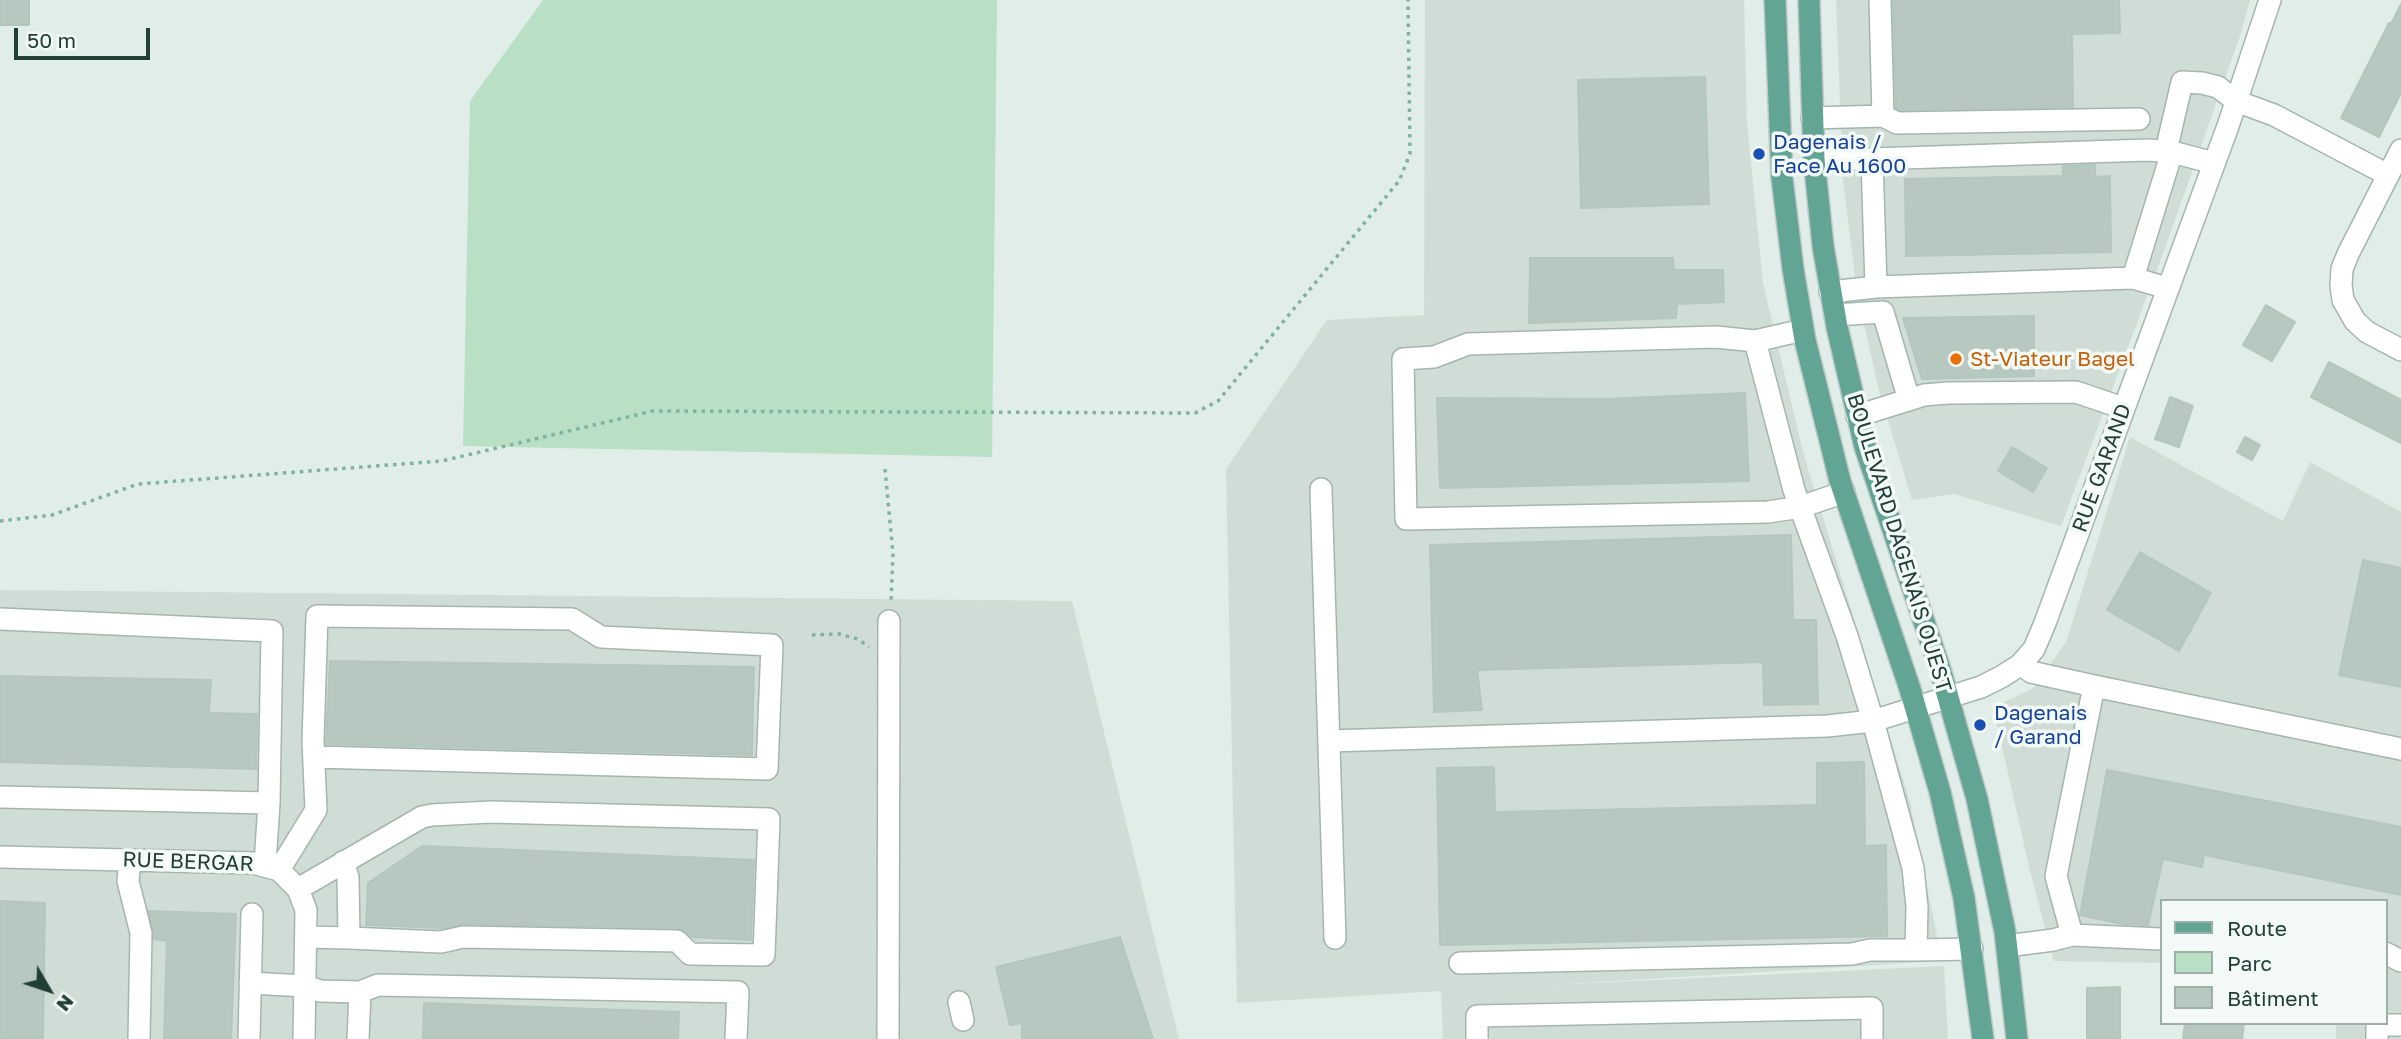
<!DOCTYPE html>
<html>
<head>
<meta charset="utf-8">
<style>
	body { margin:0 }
	#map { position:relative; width:2401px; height:1039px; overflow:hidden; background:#e1ede8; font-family:"Golos Text",sans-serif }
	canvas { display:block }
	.legend { position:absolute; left:2160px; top:899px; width:228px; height:126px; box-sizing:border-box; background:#f2f9f6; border:2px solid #9eafaa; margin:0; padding:9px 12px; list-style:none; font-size:21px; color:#213f37 }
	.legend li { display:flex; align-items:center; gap:14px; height:35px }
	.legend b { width:35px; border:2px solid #9eafaa }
	.north { position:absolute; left:14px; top:955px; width:70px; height:70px; -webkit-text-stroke:5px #f2f9f6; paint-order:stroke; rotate:129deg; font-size:19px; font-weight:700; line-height:28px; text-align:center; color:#213f37 }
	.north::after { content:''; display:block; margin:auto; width:24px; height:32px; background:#213f37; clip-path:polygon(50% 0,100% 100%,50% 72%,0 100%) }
	.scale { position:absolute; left:14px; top:28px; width:136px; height:32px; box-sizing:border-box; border:4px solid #213f37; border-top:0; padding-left:9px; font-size:21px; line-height:24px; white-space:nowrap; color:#213f37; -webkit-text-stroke:5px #f2f9f6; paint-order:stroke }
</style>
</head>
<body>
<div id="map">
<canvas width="2401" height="1039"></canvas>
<ul class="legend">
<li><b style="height:9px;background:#63a595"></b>Route</li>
<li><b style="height:19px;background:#b9dfc4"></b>Parc</li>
<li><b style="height:19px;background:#b7c8c1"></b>Bâtiment</li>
</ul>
<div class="north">N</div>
<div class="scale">50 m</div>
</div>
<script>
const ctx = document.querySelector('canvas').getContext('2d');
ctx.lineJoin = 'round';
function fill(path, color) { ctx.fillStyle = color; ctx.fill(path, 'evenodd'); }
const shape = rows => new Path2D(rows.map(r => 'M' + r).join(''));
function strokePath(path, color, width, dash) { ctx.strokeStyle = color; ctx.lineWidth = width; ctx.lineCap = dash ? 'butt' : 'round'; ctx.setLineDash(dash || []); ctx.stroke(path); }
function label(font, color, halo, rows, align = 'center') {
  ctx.font = font + ' "Golos Text",sans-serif'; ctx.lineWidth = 7; ctx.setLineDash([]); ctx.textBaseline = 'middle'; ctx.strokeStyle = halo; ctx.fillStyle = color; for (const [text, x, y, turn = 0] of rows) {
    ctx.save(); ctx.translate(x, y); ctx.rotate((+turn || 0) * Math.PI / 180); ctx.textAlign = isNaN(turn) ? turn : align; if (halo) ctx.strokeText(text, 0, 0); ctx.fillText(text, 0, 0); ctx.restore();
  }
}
const built = shape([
	[1425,0,1744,0,1747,123,1763,283,1803,452,1910,802,1942,961,1550,985,1944,966,1948,1039,1443,1039,1441,991,1237,1003,1226,469,1327,320,1424,315],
	[1836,0,2250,0,2240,36,2165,248,2061,526,1954,494,1912,500,1879,391,1857,292,1843,180],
	[2130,437,2283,521,2310,462,2401,512,2401,1039,2336,1039,2336,1023,2385,1023,2385,901,2161,901,2161,963,2054,961,2030,871,1993,707,2034,688,2066,642],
	[0,590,1072,601,1179,1039,0,1039]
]);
const green = shape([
	[543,0,997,0,992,457,463,446,470,101]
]);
const building = shape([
	[0,0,29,0,29,25,0,25,0,0],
	[1893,0,2119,0,2120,33,2072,34,2073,107,1900,110,1896,108,1893,0],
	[2401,4,2401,93,2379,137,2341,118,2389,23,2391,24,2401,4],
	[1705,77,1709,204,1581,208,1578,80,1705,77],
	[2095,165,2095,177,2110,176,2111,252,1906,256,1905,179,2063,176,2063,166,2095,165],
	[1530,258,1673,258,1674,270,1723,270,1724,302,1677,304,1676,318,1529,323,1530,258],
	[2266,305,2295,322,2272,361,2243,345,2266,305],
	[2034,316,2034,376,1922,379,1903,318,2034,316],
	[2329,362,2401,400,2401,443,2311,397,2329,362],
	[1745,393,1749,481,1440,488,1437,398,1605,399,1745,393],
	[2170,397,2193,406,2179,447,2155,439,2170,397],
	[2245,437,2260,445,2252,460,2237,452,2245,437],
	[2012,447,2047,468,2033,492,1998,471,2012,447],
	[1791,535,1793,620,1816,620,1818,704,1764,705,1763,662,1477,670,1482,710,1434,712,1430,545,1791,535],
	[2140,552,2211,593,2179,651,2107,610,2140,552],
	[2363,560,2401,568,2401,687,2339,675,2363,560],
	[330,661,754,667,752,755,326,744,330,661],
	[0,676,211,680,209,713,257,714,256,769,0,762,0,676],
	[1864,762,1865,846,1886,845,1887,936,1440,945,1437,768,1494,767,1495,812,1817,805,1817,763,1864,762],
	[2107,770,2401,827,2401,895,2204,855,2202,867,2163,859,2148,925,2122,924,2080,915,2107,770],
	[422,846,754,860,751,940,692,937,677,928,463,924,444,928,366,925,368,883,422,846],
	[0,901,45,903,43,1039,0,1039,0,901],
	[149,911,236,914,231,1039,164,1039,167,941,154,939,149,911],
	[1120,937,1153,1039,1022,1039,1022,1023,1010,1025,996,967,1120,937],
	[2120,987,2120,1039,2087,1039,2087,988,2120,987],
	[424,1003,679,1012,678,1039,423,1039,424,1003],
	[2185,1023,2244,1023,2242,1039,2183,1039,2185,1023]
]);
const path = shape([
	[885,469,893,554,891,602],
	[0,521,52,515,138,484,442,461,653,411,1195,413,1218,401,1399,181,1410,154,1408,0],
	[812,635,839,634,858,639,869,647]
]);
const minor = shape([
	[1883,116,1897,123,2139,119],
	[1812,118,1883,116,1880,0],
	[2401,150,2348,254,2342,269,2341,285,2343,300,2355,321,2367,332,2401,350],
	[2166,151,2182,82,2202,83,2218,87,2236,101,2274,115,2388,175],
	[1814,159,1872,159,1876,287,1830,292],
	[1872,159,2148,150,2172,152,2214,163],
	[1876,287,2133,278],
	[2167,288,2133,278,2172,152],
	[1835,315,1883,312,1909,400],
	[1803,330,1755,341,1794,490,1847,636,1873,721,1913,868,1917,907,1916,950,1972,949],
	[1755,341,1716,337,1468,344,1434,357,1403,359,1406,519,1768,512,1801,507,1844,492],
	[1857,416,1924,395,1948,393,2076,392,2123,408],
	[1321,489,1335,938],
	[0,619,272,631,269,803],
	[2021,664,2031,672,2094,686,2401,749],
	[1329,741,1827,726,1873,721,1981,687,2001,677,2020,665,2034,649,2045,623,2228,126,2270,0],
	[0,797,269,803,265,864],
	[0,857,253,863,279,870,298,889,306,910,304,1039],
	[130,860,128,881,141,933,139,1039],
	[279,870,316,810,313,741,317,616,572,619,601,637,772,645,767,769,314,757],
	[298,889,422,817,432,815,491,812,769,819,764,955,690,954,677,941,463,937,441,942,349,938],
	[2072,935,2161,939],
	[306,937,349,938,348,877,343,862],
	[2007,946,2053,940,2072,935,2056,876,2094,686],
	[2385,953,2401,961],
	[1460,963,1852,954,1870,950,1916,950],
	[250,983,305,986,320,991,360,992,358,1039],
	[360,992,378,985,738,992,736,1039],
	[959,1002,963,1020],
	[249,1039,252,914],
	[888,1039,889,621],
	[1477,1039,1477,1016,1872,1008,1872,1039],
	[2377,1039,2377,1025,2401,1025]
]);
const major = shape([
	[1775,0,1782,178,1793,269,1805,340,1840,481,1910,689,1940,792,1964,898,1983,1039],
	[1809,0,1814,159,1823,246,1837,327,1865,447,1940,669,1977,799,2005,932,2017,1039]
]);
const markers = [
	[1759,154,7,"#1a4fb4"],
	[1956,359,7,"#e8710a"],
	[1980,725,7,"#1a4fb4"]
];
const transitNames = [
	["Dagenais /",1773,142],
	["Face Au 1600",1773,166],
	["Dagenais",1994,713],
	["/ Garand",1994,737]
];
const foodNames = [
	["St-Viateur Bagel",1970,359]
];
const streetNames = [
	["RUE GARAND",2102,468,-70],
	["BOULEVARD DAGENAIS OUEST",1899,543,73],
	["RUE BERGAR",188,862,2]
];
fill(built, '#d0ddd7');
fill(green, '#b9dfc4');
fill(building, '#b7c8c1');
strokePath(building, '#b3c7bf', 2);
strokePath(minor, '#a4b5af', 24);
strokePath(major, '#c1c9c7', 24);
strokePath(path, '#80b2a3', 3.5, [3.5, 5]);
strokePath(minor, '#fff', 21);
strokePath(major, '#63a595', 21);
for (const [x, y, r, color] of markers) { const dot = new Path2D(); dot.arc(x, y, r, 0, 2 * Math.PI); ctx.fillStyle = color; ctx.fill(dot); strokePath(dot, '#f2f9f6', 2.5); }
label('21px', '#164399', '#f2f9f6', transitNames, 'left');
label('21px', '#c56008', '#f2f9f6', foodNames, 'left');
label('21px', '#213f37', '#f2f9f6', streetNames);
</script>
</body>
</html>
